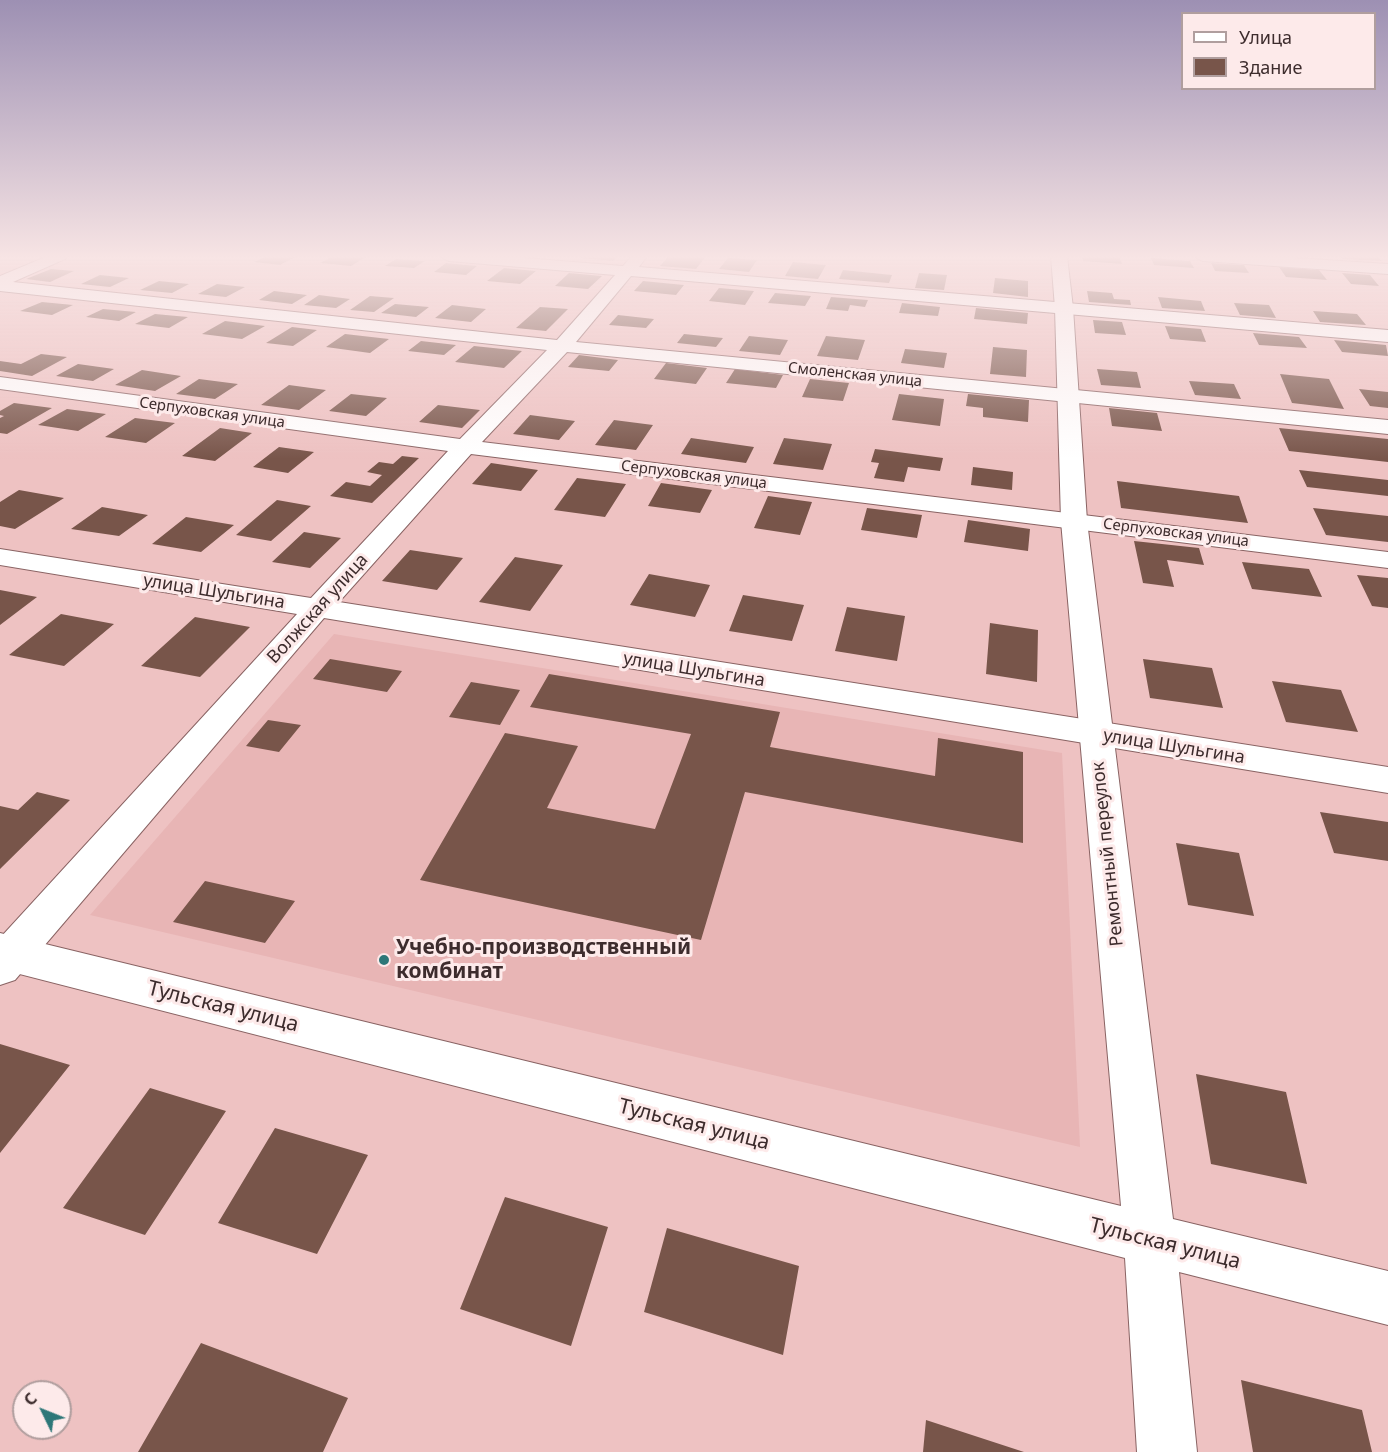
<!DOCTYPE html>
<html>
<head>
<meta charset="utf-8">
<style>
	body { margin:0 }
	#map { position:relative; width:1388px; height:1452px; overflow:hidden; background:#eec2c2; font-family:"Noto Sans",sans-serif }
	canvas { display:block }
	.legend { position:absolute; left:1181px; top:12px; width:195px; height:78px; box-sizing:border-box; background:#fdeaea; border:2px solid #b09e9e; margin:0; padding:8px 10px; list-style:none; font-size:18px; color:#3d2c2d }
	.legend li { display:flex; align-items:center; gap:12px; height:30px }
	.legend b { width:30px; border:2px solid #b09e9e }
	.north { position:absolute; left:12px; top:1380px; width:60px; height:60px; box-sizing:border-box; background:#fdeaea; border:2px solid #b09e9e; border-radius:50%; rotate:313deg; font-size:16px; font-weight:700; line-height:24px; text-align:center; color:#3d2c2d }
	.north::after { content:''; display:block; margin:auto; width:21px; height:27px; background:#2d7778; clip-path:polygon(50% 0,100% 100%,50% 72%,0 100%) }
</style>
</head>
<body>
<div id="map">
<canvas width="1388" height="1452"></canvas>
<ul class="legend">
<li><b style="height:8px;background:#fff"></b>Улица</li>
<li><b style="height:16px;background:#78554a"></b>Здание</li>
</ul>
<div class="north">С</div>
</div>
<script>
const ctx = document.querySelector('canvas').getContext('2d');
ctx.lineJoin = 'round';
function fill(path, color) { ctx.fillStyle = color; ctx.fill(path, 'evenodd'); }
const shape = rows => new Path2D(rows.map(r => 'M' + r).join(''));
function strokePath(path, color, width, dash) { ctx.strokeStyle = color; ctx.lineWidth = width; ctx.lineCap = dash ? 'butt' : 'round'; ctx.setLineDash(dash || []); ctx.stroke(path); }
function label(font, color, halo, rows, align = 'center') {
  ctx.font = font + ' "Noto Sans",sans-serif'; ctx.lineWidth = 6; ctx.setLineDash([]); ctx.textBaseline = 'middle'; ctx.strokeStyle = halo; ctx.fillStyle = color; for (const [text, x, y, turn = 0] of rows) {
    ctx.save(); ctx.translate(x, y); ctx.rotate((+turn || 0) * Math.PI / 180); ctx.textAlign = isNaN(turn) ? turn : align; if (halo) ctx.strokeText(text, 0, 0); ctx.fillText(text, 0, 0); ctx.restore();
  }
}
const built = shape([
	[334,634,1062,753,1080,1147,90,915]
]);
const building = shape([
	[267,256,297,256,280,265,254,262],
	[334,256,347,256,366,257,351,266,320,263],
	[583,256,618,256,613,261,581,258],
	[669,256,706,256,696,269,660,266],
	[1082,256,1119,256,1122,264,1083,261],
	[1340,256,1377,256,1382,261,1343,259],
	[728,258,757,260,749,272,719,269],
	[1151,258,1190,261,1194,268,1154,265],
	[396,259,425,261,414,268,385,266],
	[793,262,826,265,818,279,785,276],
	[446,263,477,266,466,275,434,272],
	[1211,263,1244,265,1249,273,1215,271],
	[1279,267,1319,270,1327,280,1286,277],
	[504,268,536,271,520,284,487,281],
	[51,269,74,271,50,282,26,279],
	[843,270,892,275,889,283,839,279],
	[569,273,602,276,588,289,555,286],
	[919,273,947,275,944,290,915,288],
	[1342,273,1370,275,1379,286,1351,284],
	[100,275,129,278,110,287,81,284],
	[995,278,1028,281,1028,297,993,293],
	[159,281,189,284,172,293,140,290],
	[643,281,684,285,676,295,634,291],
	[217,284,245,287,226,297,198,294],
	[719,288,754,291,745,305,709,301],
	[274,291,307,295,292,304,259,300],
	[1087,291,1112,293,1114,299,1130,300,1131,305,1089,302],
	[775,293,811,296,805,306,768,303],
	[319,295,350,299,336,308,304,305],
	[370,296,394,298,374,312,350,310],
	[831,297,868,300,865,307,850,305,848,311,826,309],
	[1158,297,1201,301,1205,311,1162,308],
	[42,302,73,305,52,315,20,311],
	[902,303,940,307,938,316,899,313],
	[1234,303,1269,305,1276,318,1240,315],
	[395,304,429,307,416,317,381,313],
	[452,305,486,309,471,322,435,318],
	[540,307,568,309,546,331,516,328],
	[976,308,1028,313,1027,324,974,319],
	[103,309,136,312,119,321,86,317],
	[1313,311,1357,314,1366,325,1320,322],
	[155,314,188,317,169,328,135,324],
	[618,315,654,319,646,328,609,325],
	[1093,320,1122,322,1126,335,1095,333],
	[225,321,265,326,242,339,202,334],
	[1165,326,1201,329,1206,342,1170,339],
	[292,327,317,330,293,346,266,343],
	[1253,333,1299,337,1307,348,1259,345],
	[345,334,389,339,370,353,326,347],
	[684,334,723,338,716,347,677,343],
	[749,336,788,340,780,355,739,351],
	[826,336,865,340,858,360,817,356],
	[1334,340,1386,345,1388,356,1342,352],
	[421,341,456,345,444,355,408,351],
	[474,346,522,351,504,368,455,362],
	[993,347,1027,350,1026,377,990,374],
	[905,349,947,353,944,368,901,363],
	[41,354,67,357,32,376,0,371,0,361,21,364],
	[579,355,618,360,609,371,568,367],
	[666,363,707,368,696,384,654,379],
	[78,364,114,369,93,381,56,376],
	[735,369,783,375,776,388,726,383],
	[1097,369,1137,372,1141,388,1101,385],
	[142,370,181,376,155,391,115,385],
	[1280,374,1329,379,1344,409,1292,403],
	[199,379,238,384,215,399,176,394],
	[810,379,849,383,843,401,802,397],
	[1189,381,1234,384,1241,399,1195,395],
	[289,385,326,390,299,410,261,405],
	[1359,389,1388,392,1388,408,1370,406],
	[351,394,387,398,366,416,329,411],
	[899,394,944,399,940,426,892,420],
	[968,394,1029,400,1028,422,983,417,983,408,966,406],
	[14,403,52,408,7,434,0,433,0,418,4,416,0,415,0,411],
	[438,405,480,410,462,428,419,422],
	[1109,408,1157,413,1162,431,1112,426],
	[67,409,106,414,78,431,38,425],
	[530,415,575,421,559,440,513,434],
	[135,418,175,423,146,443,105,437],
	[614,420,653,425,636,450,595,445],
	[220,428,252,433,215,461,182,456],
	[1279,428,1388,439,1388,462,1289,451],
	[691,438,754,447,746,463,681,454],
	[784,438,832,444,823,470,773,464],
	[279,447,314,452,288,473,253,467],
	[875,449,943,458,940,471,908,467,904,482,874,478,879,463,871,462],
	[402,456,419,458,372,503,330,496,346,482,370,486,382,475,367,472,379,462,393,464],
	[491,463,538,470,521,491,472,484],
	[973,467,1013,472,1012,490,971,485],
	[1299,470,1388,480,1388,496,1307,487],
	[577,478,626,484,605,517,554,510],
	[1117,481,1239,496,1248,523,1121,508],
	[661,483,712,490,700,513,648,506],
	[19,490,64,498,15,529,0,526,0,502],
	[768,496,812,502,800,535,754,528],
	[277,500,311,506,271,541,236,535],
	[102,507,148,515,119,536,71,529],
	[867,508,922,515,917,538,861,530],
	[1313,508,1388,516,1388,542,1326,535],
	[186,517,234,525,201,552,152,544],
	[968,520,1030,529,1028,551,964,542],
	[304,532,341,538,310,568,272,562],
	[1134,541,1199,548,1204,565,1167,560,1174,587,1143,583],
	[410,550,463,558,437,590,382,581],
	[515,557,563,565,530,611,479,602],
	[1242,562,1309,569,1322,597,1252,589],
	[649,574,710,585,695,617,630,605],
	[1357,575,1388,578,1388,608,1372,606],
	[0,590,37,597,0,625],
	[743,595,804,605,792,641,729,631],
	[847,607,905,616,897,661,835,651],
	[61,614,114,624,64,666,9,655],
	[195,617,250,627,200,677,141,666],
	[990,623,1038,630,1037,682,986,674],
	[330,659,402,671,387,692,313,679],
	[1143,659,1212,668,1223,708,1150,698],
	[549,674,780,712,770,747,935,776,938,738,1023,752,1023,843,745,792,701,940,420,880,505,733,578,746,547,808,655,829,691,734,530,707],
	[1272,681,1341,690,1358,732,1286,722],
	[471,682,520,690,500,725,449,717],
	[268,720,301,725,279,752,246,746],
	[37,792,70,800,0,869,0,806,18,810],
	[1320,812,1388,822,1388,861,1334,853],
	[1176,843,1239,853,1254,916,1188,905],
	[205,881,295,901,265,943,173,922],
	[0,1044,70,1065,0,1153],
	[1196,1074,1286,1092,1307,1184,1211,1164],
	[150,1088,226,1111,145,1235,63,1208],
	[275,1128,368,1155,317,1254,218,1223],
	[505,1197,608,1227,571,1346,460,1309],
	[667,1228,799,1266,783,1355,644,1312],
	[201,1343,348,1398,323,1452,138,1452],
	[1241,1380,1362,1410,1372,1452,1253,1452],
	[926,1420,1024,1452,923,1452]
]);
const minor = shape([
	[48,256,68,256,65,259,13,282,557,340,615,275,449,261,444,259,442,256,499,256,623,266,632,256,647,256,639,267,1388,330,1388,342,631,276,576,342,1388,420,1388,434,567,352,482,442,1388,552,1388,568,471,454,339,602,1388,767,1388,793,324,618,15,980,0,985,0,938,297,614,0,565,0,549,311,598,448,451,0,389,0,377,460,439,547,350,0,291,0,276,48,256],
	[1196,256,1263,256,1388,264,1388,274,1203,261,1198,259,1196,256]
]);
const secondary = shape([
	[1051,256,1067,256,1073,308,1087,521,1173,1219,1388,1271,1388,1325,1179,1272,1197,1452,1137,1452,1125,1258,0,969,0,933,1121,1206,1061,521,1055,308,1051,256]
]);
const markers = [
	[384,960,6,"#2d7778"]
];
const farStreetnames = [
	["Смоленская улица",855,375,6],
	["Серпуховская улица",212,413,8],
	["Серпуховская улица",694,475,7],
	["Серпуховская улица",1176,533,7]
];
const streetNames = [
	["улица Шульгина",214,592,9],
	["Волжская улица",318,609,-48],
	["улица Шульгина",694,670,9],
	["улица Шульгина",1174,747,9],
	["Ремонтный переулок",1108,854,-96]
];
const nearPoinames = [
	["Учебно-производственный",396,948],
	["комбинат",396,972]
];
const nearStreetnames = [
	["Тульская улица",223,1007,14],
	["Тульская улица",694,1125,14],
	["Тульская улица",1165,1244,14]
];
fill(built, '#e8b5b5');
fill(building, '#78554a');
strokePath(minor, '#896363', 2);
strokePath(secondary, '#896363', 2);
fill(minor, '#fff');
fill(secondary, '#fff');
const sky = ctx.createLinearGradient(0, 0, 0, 459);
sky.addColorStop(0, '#9d90b3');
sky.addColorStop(0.56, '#f7e4e4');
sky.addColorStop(1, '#f7e4e400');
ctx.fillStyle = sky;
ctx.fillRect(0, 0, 1388, 459);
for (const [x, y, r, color] of markers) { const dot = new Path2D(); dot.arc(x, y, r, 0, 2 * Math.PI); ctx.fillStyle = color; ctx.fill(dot); strokePath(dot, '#fdeaea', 2); }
label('15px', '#3d2c2d', '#fdeaea', farStreetnames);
label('18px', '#3d2c2d', '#fdeaea', streetNames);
label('bold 21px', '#3d2c2d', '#fdeaea', nearPoinames, 'left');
label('21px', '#3d2c2d', '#fdeaea', nearStreetnames);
</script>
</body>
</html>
